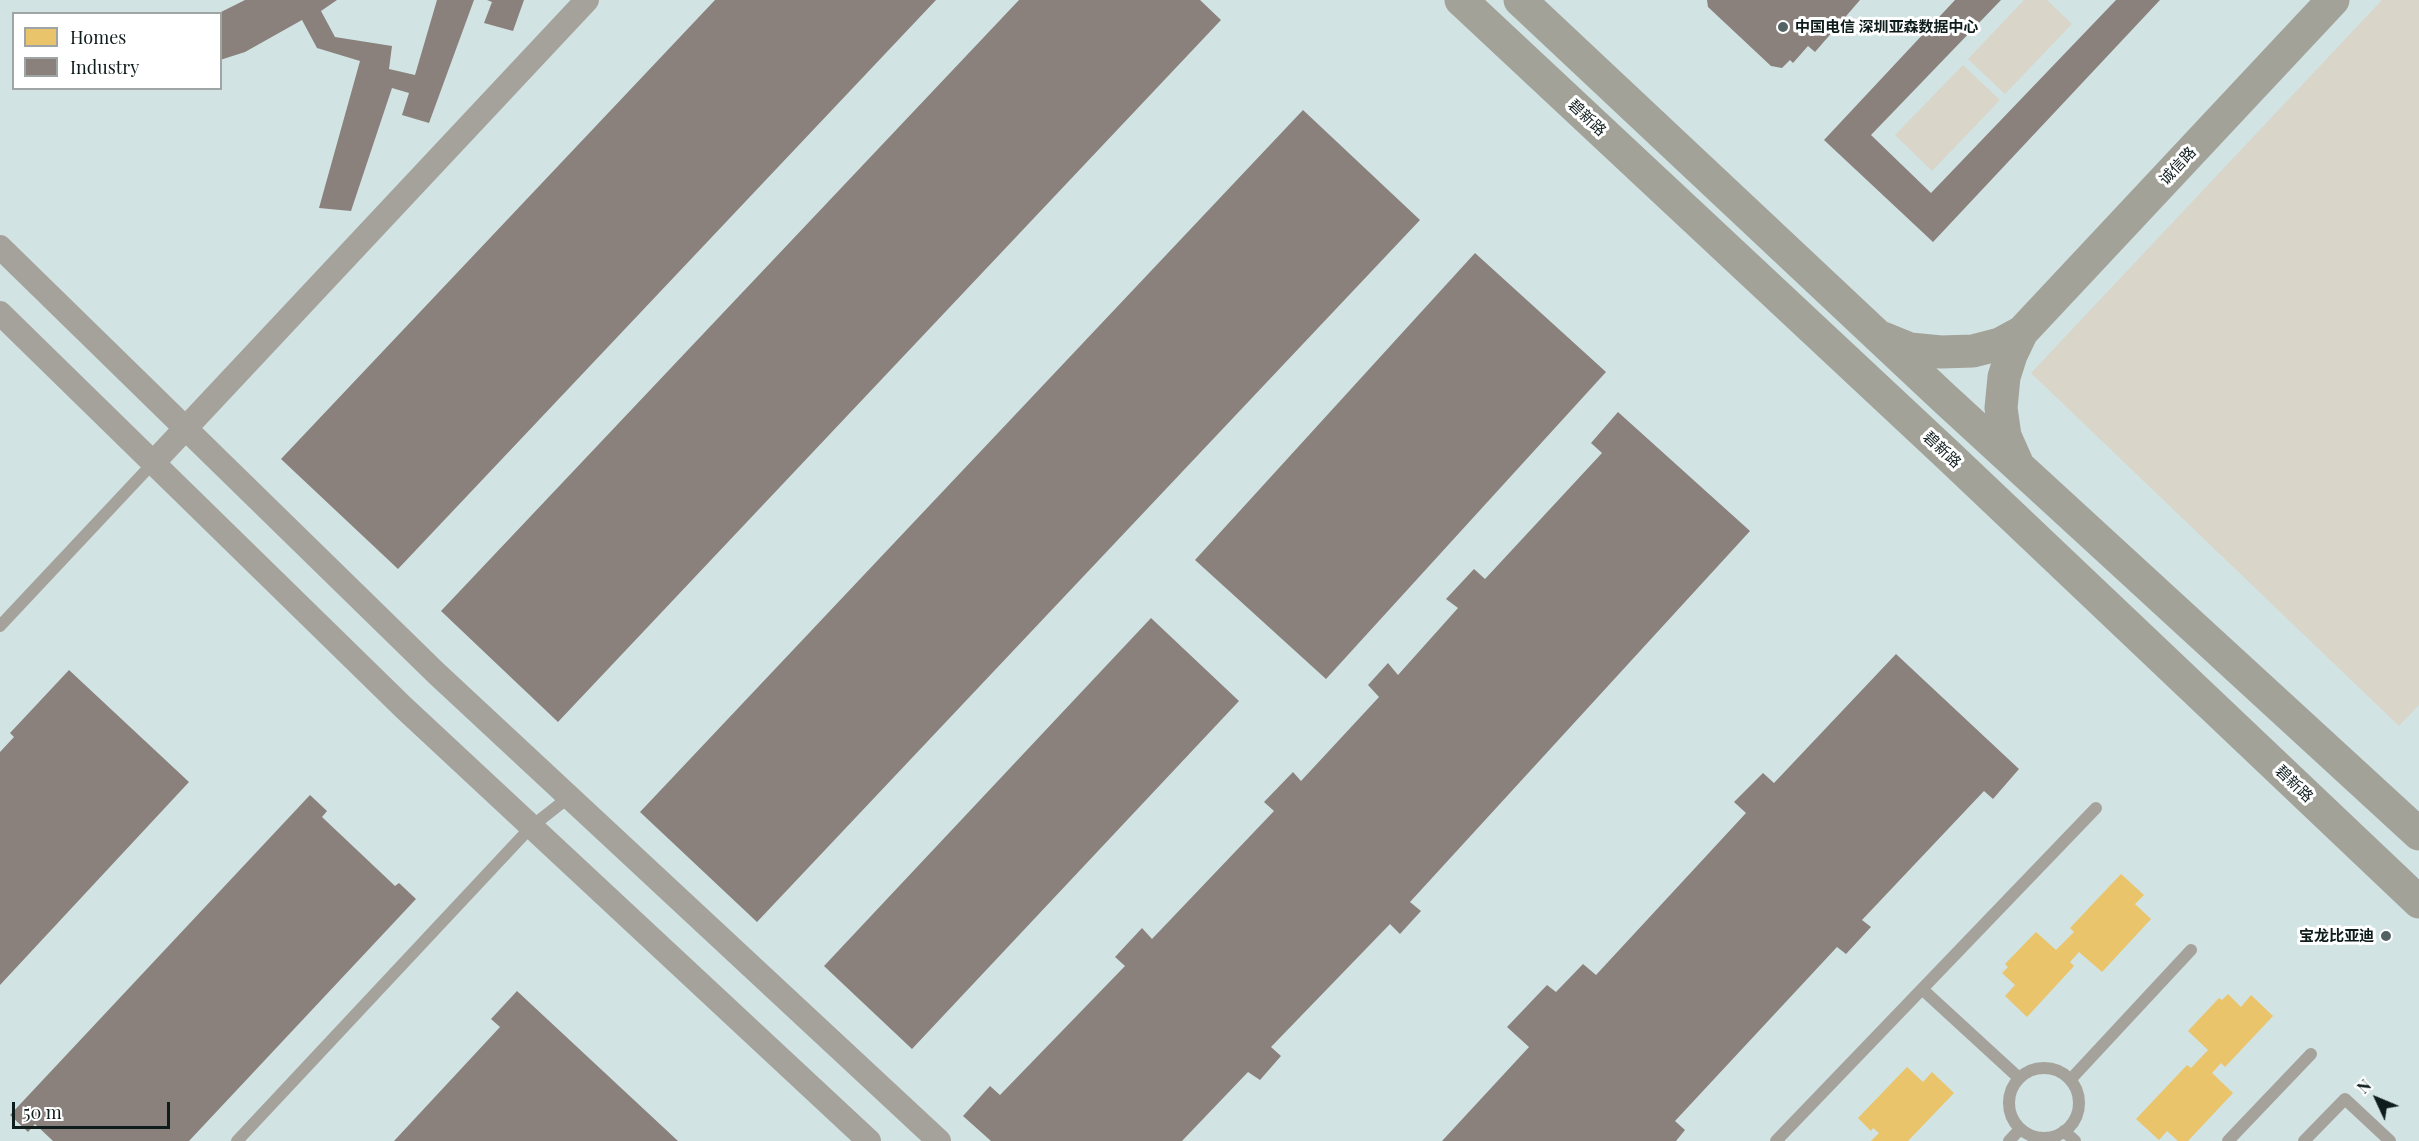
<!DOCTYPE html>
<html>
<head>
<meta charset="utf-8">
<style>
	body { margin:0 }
	#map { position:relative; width:2419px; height:1141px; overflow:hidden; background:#d1e3e3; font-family:"Playfair Display",serif }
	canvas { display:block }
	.legend { position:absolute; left:12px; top:12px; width:210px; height:78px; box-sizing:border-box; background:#fff; border:2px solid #9fa4a4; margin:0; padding:8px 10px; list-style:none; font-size:18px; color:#0f1c1c }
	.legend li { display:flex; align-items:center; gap:12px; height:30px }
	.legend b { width:30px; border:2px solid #9fa4a4 }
	.north { position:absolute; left:2347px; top:1069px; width:60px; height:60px; -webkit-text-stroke:4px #fff; paint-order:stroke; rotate:314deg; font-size:16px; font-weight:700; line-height:24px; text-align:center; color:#0f1c1c }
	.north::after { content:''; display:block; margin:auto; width:21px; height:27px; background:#0f1c1c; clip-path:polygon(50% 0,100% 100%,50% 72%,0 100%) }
	.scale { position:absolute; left:12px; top:1102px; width:158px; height:27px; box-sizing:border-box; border:3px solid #0f1c1c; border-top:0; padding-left:8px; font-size:18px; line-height:21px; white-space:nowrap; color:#0f1c1c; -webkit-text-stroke:4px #fff; paint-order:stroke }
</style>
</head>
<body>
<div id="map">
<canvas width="2419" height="1141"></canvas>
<ul class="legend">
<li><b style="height:16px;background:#e9c46a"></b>Homes</li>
<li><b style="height:16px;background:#8a817c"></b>Industry</li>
</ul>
<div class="north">N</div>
<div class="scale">50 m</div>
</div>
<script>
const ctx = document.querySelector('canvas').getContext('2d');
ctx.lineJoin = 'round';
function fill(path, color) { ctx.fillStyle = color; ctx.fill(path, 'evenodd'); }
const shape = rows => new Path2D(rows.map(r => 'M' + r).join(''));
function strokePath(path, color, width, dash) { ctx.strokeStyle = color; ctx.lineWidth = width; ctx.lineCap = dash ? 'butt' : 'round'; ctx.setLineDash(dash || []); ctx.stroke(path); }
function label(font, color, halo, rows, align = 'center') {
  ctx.font = font + ' "Playfair Display","Noto Sans SC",serif'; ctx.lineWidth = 6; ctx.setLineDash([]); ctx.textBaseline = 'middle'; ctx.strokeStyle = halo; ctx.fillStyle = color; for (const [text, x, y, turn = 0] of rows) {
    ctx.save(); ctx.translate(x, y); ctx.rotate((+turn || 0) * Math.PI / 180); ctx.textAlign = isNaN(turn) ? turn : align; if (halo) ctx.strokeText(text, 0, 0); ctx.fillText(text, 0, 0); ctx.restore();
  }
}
const green = shape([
	[2024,0,2047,0,2072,24,2005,94,1968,59],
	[2382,0,2419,0,2419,705,2399,726,2031,373],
	[1963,65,2000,100,1932,171,1895,135]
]);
const homes = shape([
	[2121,874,2144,895,2135,904,2151,919,2102,972,2079,952,2070,962,2074,966,2027,1017,2005,996,2015,985,2002,973,2008,967,2005,964,2036,932,2056,950,2074,932,2070,928],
	[2228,994,2241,1007,2251,995,2273,1016,2225,1067,2221,1063,2212,1073,2233,1093,2188,1141,2178,1141,2167,1131,2159,1140,2136,1119,2187,1065,2191,1068,2208,1050,2188,1031,2219,998,2222,1000],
	[1907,1067,1923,1082,1932,1072,1954,1093,1908,1141,1871,1141,1879,1133,1873,1128,1871,1131,1858,1118]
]);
const industry = shape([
	[245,0,337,0,321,11,335,37,392,46,389,69,415,75,437,0,474,0,429,123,402,115,409,93,392,88,351,211,319,208,360,61,317,48,302,20,245,52,220,60,220,14,217,14],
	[487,0,524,0,513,31,484,23,492,2],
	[715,0,936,0,398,569,281,459],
	[1019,0,1200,0,1221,20,558,722,441,611],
	[1707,0,1860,0,1815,52,1808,46,1793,63,1790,60,1782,68,1771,66,1708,7],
	[1955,0,2001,0,1871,135,1931,193,2116,0,2160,0,1933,242,1824,140],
	[1303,110,1420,220,757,922,640,812],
	[1475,253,1606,372,1326,679,1195,560],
	[1618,412,1750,531,1410,902,1421,911,1400,934,1390,924,1271,1047,1281,1056,1260,1080,1248,1072,1182,1141,991,1141,963,1116,990,1086,1000,1095,1125,966,1115,957,1142,928,1152,939,1274,811,1264,802,1293,772,1301,781,1379,697,1368,685,1388,663,1398,675,1458,608,1446,599,1474,569,1485,579,1602,453,1591,443],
	[1151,618,1239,701,912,1049,824,966],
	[1896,654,2019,769,1993,799,1984,791,1862,920,1871,927,1846,954,1837,947,1675,1121,1685,1130,1676,1141,1442,1141,1529,1047,1507,1027,1547,985,1556,992,1583,964,1596,975,1746,813,1734,802,1763,773,1774,783],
	[69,670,189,782,0,985,0,752,14,737,10,733],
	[310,795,327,811,322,817,395,886,399,883,416,899,189,1141,53,1141,35,1124,28,1132,10,1115],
	[517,991,678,1141,394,1141,500,1027,491,1019]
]);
const lane = shape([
	[0,626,153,463],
	[1922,989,2019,1078],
	'2009 1103a35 35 0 1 1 70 0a35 35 0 1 1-70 0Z',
	[2071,1079,2191,950],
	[2064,1131,2075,1141],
	[237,1141,531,827,569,797],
	[1776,1141,2096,808],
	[2009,1141,2020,1129],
	[2228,1141,2311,1054],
	[2304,1141,2345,1099,2390,1141]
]);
const street = shape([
	[0,247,436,673,939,1141],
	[0,313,403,707,869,1141],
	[153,463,587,0]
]);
const secondary = shape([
	[1461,0,1950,457,2419,902],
	[1520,0,1944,398,2419,834],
	[1883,338,1910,349,1941,352,1973,351,2000,344,2022,332],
	[2017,463,2005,436,2001,408,2004,377,2011,355,2022,332,2333,0]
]);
const markers = [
	[1783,27,6,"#536262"],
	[2386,936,6,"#536262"]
];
const poiNames = [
	["中国电信 深圳亚森数据中心",1795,27],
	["宝龙比亚迪",2374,936,"right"]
];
const streetNames = [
	["碧新路",1587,118,43],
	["诚信路",2178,166,-47],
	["碧新路",1942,450,43],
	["碧新路",2294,784,44]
];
fill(green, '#dad5c9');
fill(homes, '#e9c46a');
fill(industry, '#8a817c');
strokePath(lane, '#a5a29b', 12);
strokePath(street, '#a5a29b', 24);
strokePath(secondary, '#a2a299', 33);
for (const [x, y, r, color] of markers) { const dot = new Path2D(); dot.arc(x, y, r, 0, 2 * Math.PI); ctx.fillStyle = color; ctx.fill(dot); strokePath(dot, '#fff', 2); }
label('bold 15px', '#0f1c1c', '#fff', poiNames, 'left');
label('15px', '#0f1c1c', '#fff', streetNames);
</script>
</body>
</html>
